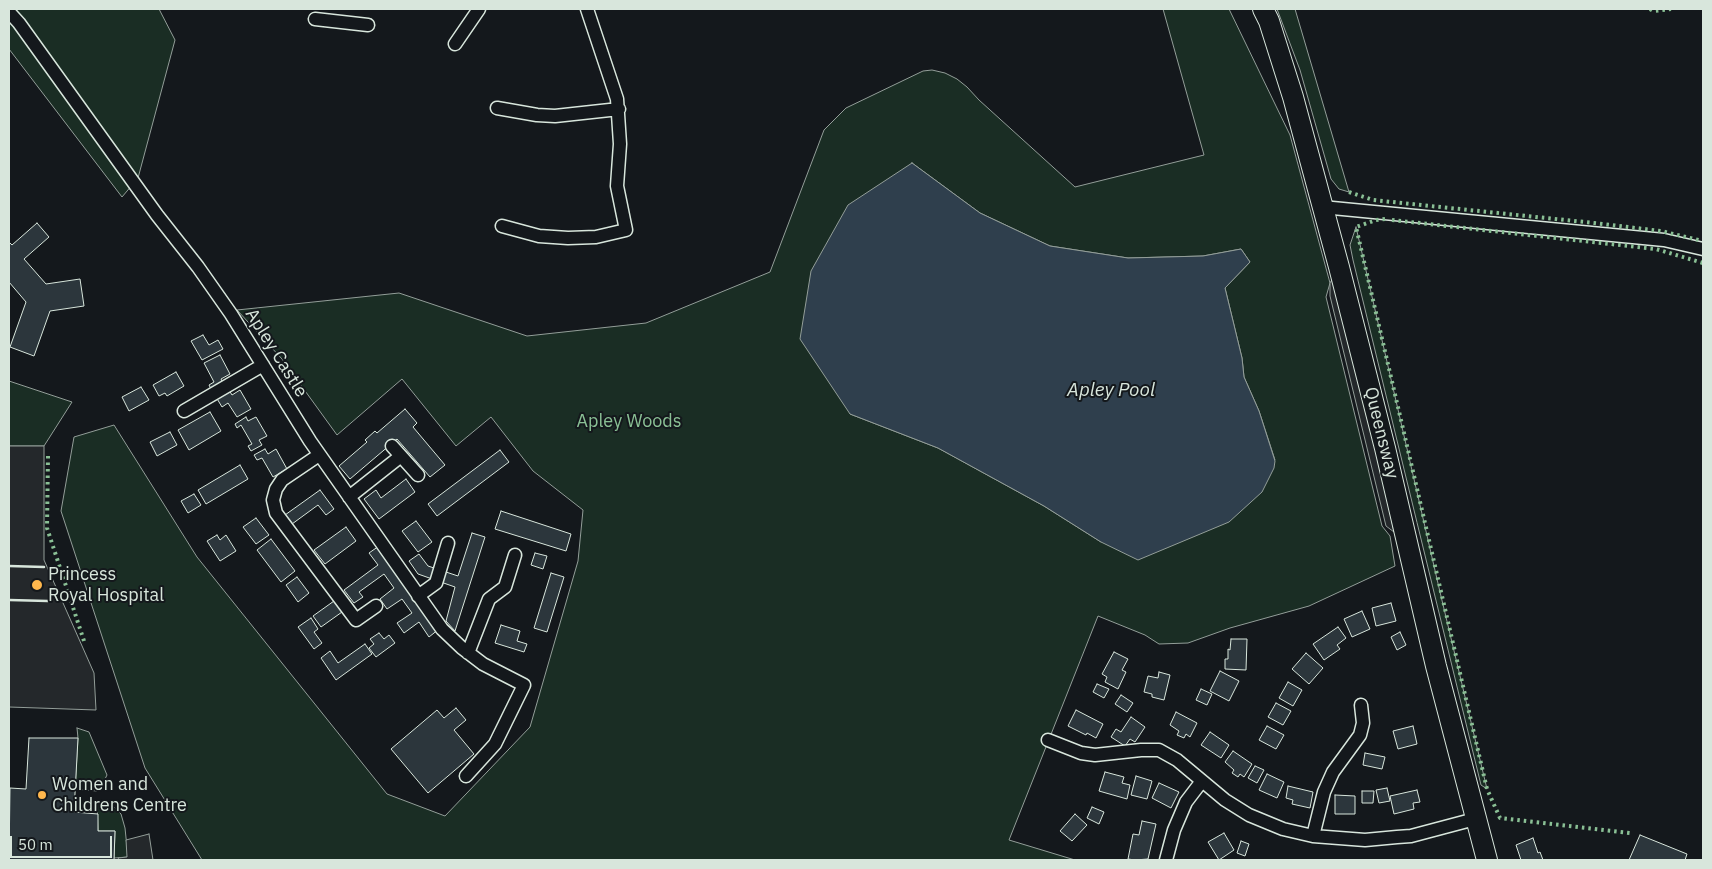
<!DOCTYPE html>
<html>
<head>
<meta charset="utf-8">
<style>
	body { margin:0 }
	#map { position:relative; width:1712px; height:869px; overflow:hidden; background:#14181c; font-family:"IBM Plex Sans",sans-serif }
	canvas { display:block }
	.frame { position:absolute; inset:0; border:10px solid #d8e6dc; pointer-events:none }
	.scale { position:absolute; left:10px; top:836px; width:102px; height:22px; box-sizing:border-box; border:2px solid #d8e6dc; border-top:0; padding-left:6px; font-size:15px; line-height:18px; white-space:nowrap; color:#d8e6dc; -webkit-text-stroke:4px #14181c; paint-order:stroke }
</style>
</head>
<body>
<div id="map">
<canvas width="1712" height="869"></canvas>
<div class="frame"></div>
<div class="scale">50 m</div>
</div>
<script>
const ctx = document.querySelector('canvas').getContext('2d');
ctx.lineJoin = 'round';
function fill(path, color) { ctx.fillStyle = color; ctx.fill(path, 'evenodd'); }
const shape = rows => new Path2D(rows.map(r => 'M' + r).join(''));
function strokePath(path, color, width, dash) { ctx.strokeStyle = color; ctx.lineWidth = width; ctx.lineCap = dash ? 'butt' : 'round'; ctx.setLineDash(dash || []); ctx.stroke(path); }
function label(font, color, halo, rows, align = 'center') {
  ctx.font = font + ' "IBM Plex Sans",sans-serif'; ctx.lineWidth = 4; ctx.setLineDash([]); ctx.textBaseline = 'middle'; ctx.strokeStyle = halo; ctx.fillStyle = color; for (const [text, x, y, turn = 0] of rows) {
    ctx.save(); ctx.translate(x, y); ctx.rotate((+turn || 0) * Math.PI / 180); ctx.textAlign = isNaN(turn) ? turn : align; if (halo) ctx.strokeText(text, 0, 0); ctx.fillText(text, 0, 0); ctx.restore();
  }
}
const green = shape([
	[9,9,159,9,175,40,138,178,122,197,9,49,9,9],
	[1163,9,1229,9,1290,135,1330,283,1326,297,1382,526,1390,536,1395,566,1309,606,1230,628,1188,643,1159,644,1145,635,1098,616,1009,840,1075,860,202,860,145,768,61,511,74,437,114,425,197,557,387,794,445,816,530,727,578,561,583,510,533,471,491,417,456,446,402,379,337,435,282,359,237,310,399,293,527,336,646,323,770,272,824,130,846,108,923,71,932,70,945,73,957,79,967,87,979,100,1075,187,1204,155,1163,9],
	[912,163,980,213,1050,246,1128,258,1203,256,1241,249,1250,262,1225,288,1242,358,1244,377,1259,411,1275,460,1101,542,1044,506,938,448,850,414,912,163],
	[1277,9,1295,9,1349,192,1339,189,1331,179,1300,70,1277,9],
	[1356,227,1440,592,1487,789,1481,785,1353,260,1350,245,1356,227],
	[9,381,72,402,44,446,9,446,9,381],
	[77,728,89,732,107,775,103,783,97,784,97,791,75,789,78,738,77,728],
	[97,803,104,803,114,807,121,814,125,828,128,857,114,858,115,831,98,831,97,803]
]);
const parking = shape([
	[1339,267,1394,532,1386,526,1330,296,1330,283,1339,267],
	[9,446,44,446,44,560,94,673,96,710,9,707,9,446],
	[149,834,153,860,119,860,118,858,127,857,126,840,149,834]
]);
const water = shape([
	[912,163,980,213,1050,246,1128,258,1203,256,1241,249,1250,262,1225,288,1242,358,1244,377,1259,411,1275,461,1274,468,1262,492,1229,522,1138,560,1101,542,1044,506,938,448,850,414,800,339,811,271,848,205,912,163]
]);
const building = shape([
	[37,223,49,237,24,259,46,284,80,279,84,306,50,311,34,356,10,347,26,302,9,282,9,242,12,245,37,223],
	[203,335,209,345,218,340,223,349,202,360,191,341,203,335],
	[220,355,230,374,221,379,223,383,211,389,209,385,214,382,204,363,220,355],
	[176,372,184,386,167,396,165,393,159,396,153,385,176,372],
	[141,387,149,400,129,411,122,397,141,387],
	[229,390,232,395,240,390,251,409,237,417,228,403,222,407,216,397,229,390],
	[405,409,417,423,413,427,445,465,430,477,397,439,350,479,339,466,367,442,365,440,375,431,377,433,405,409],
	[210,412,221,431,189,450,178,430,210,412],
	[246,417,248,421,256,417,267,436,259,440,262,445,251,451,248,446,252,444,241,425,237,428,235,424,246,417],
	[170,432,177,445,157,456,150,442,170,432],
	[265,449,268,454,276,449,287,469,273,477,262,458,257,460,254,455,265,449],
	[500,450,509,462,437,516,428,504,500,450],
	[240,465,248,479,206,504,198,490,240,465],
	[406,479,415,492,379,519,364,499,376,490,381,498,406,479],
	[320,490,334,509,326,515,318,505,292,524,285,515,320,490],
	[194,494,201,505,188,513,181,501,194,494],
	[501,511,571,534,566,551,495,529,501,511],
	[256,518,269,535,256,544,243,527,256,518],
	[416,521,432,542,418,552,402,531,416,521],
	[346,527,356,541,325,564,314,550,346,527],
	[472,533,485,537,455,631,446,621,455,587,418,574,409,561,419,554,428,566,458,576,472,533],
	[217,535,220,540,226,535,236,551,220,561,207,541,217,535],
	[271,539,295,571,281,582,257,550,271,539],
	[379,546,439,629,429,637,419,622,404,633,397,623,412,613,402,599,387,609,380,599,394,588,384,574,359,592,363,597,354,603,344,590,378,565,369,553,379,546],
	[535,553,547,556,543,569,531,565,535,553],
	[551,573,564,577,547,632,534,628,551,573],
	[297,577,309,593,298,602,286,585,297,577],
	[334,601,342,612,321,627,313,616,334,601],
	[1391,603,1396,621,1376,626,1372,608,1391,603],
	[1362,611,1370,629,1352,637,1344,619,1362,611],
	[311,618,318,629,314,632,322,643,314,649,298,627,311,618],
	[501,625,520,631,517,641,527,644,524,652,495,643,501,625],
	[1338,627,1346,638,1337,645,1340,649,1324,660,1313,644,1338,627],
	[1400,632,1406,645,1397,650,1391,637,1400,632],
	[379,633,384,639,389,635,395,643,376,657,369,648,374,644,370,639,379,633],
	[1231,639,1247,639,1246,670,1225,669,1225,659,1228,659,1228,649,1230,650,1231,639],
	[365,644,372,654,336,680,321,658,330,651,338,663,365,644],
	[1114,652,1128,659,1122,670,1126,672,1118,689,1105,682,1107,677,1102,674,1114,652],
	[1306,653,1323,668,1309,684,1292,669,1306,653],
	[1220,671,1239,681,1229,701,1210,691,1220,671],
	[1159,672,1170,675,1164,700,1152,697,1152,694,1144,692,1148,676,1158,678,1159,672],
	[1288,682,1302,690,1293,706,1279,698,1288,682],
	[1097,684,1109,689,1104,698,1093,692,1097,684],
	[1201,689,1212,694,1207,705,1196,700,1201,689],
	[1121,695,1133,703,1127,712,1115,704,1121,695],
	[1276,703,1291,711,1283,725,1268,717,1276,703],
	[456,708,466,720,454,730,474,754,428,793,391,749,437,710,444,718,456,708],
	[1076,710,1103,724,1096,738,1087,733,1086,735,1068,726,1076,710],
	[1176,712,1197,723,1190,737,1186,734,1184,738,1177,735,1179,731,1170,725,1176,712],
	[1131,717,1145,727,1135,742,1130,739,1125,746,1111,737,1116,729,1121,732,1131,717],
	[1267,726,1284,735,1276,749,1259,740,1267,726],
	[1413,726,1417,744,1398,749,1393,731,1413,726],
	[1210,732,1229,745,1221,758,1201,745,1210,732],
	[29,738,78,738,74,812,98,814,98,831,115,831,114,860,9,860,10,788,26,789,29,738],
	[1233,751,1252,764,1244,777,1240,774,1238,777,1232,773,1234,770,1225,762,1233,751],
	[1365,753,1385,757,1382,769,1363,765,1365,753],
	[1255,766,1264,770,1257,783,1248,778,1255,766],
	[1105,772,1124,777,1122,783,1130,785,1127,799,1099,791,1105,772],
	[1267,774,1284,782,1277,798,1259,790,1267,774],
	[1136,776,1152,781,1147,799,1131,795,1136,776],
	[1159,783,1179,792,1171,808,1152,798,1159,783],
	[1288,786,1313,792,1310,808,1292,804,1293,800,1286,798,1288,786],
	[1387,788,1390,801,1379,803,1376,790,1387,788],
	[1417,790,1420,802,1413,803,1414,809,1394,814,1390,796,1417,790],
	[1362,791,1374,791,1373,803,1362,803,1362,791],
	[1335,795,1355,796,1355,814,1335,814,1335,795],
	[1092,807,1104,812,1099,824,1087,818,1092,807],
	[1075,814,1087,825,1072,841,1060,831,1075,814],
	[1142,821,1156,824,1148,859,1135,860,1128,859,1133,834,1139,835,1142,821],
	[1224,833,1234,850,1219,860,1208,842,1224,833],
	[1640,835,1687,854,1685,860,1629,860,1640,835],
	[1533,838,1538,853,1540,852,1543,860,1521,860,1516,845,1533,838],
	[1241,841,1249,844,1245,856,1237,853,1241,841]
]);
const street = shape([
	[9,12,19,23,157,215,198,267,231,314,310,441,442,629,462,648,483,664,524,685,495,744,466,776],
	[315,19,368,25],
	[455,44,479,9],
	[497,108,537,115,555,116,619,109],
	[1322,207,1664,240,1703,249],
	[502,226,539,236,568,238,596,237,626,230,617,186,620,144,617,99,587,9],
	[184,411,263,365],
	[392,446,418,475],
	[319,455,282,480,276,489,273,500,276,513,356,620,376,606],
	[349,497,401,456],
	[418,596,436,583,448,543],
	[468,653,489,599,505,587,515,555],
	[1048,740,1081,753,1095,755,1141,750,1159,750,1177,760,1225,800,1249,815,1283,829,1313,836,1365,840,1397,837,1411,836,1475,819],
	[1313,836,1324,792,1333,772,1360,735,1363,723,1361,705],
	[1166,860,1174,830,1186,802,1202,781]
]);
const primary = shape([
	[1263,9,1269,21,1293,97,1339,267,1385,448,1436,666,1487,860]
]);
const hedge = shape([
	[1650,9,1653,11,1671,9],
	[1349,192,1373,200,1594,223,1661,231,1703,241],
	[1385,219,1376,220,1356,227,1487,789,1500,818,1630,833],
	[1392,220,1656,249,1703,263],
	[48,456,47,528,84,641]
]);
const wall = shape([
	[9,566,44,567],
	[9,600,48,601]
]);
const markers = [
	[37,585,6,"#ffb74d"],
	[42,795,5,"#ffb74d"]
];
const streetNames = [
	["Apley Castle",276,353,58],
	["Queensway",1381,433,76]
];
const parkNames = [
	["Apley Woods",629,422]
];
const poiNames = [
	["Princess",48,575],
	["Royal Hospital",48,596],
	["Women and",52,785],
	["Childrens Centre",52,806]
];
const waterNames = [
	["Apley Pool",1111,391]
];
fill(green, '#1a2d24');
strokePath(green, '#939e99', 1);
fill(parking, '#24282b');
strokePath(parking, '#939e99', 1);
fill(water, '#2f3f4d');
strokePath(water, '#939e99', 1);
fill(building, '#2c363c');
strokePath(building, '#d8e6dc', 1);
strokePath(street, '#d8e6dc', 15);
strokePath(primary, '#d8e6dc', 22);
strokePath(street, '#14181c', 12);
strokePath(primary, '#14181c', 20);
strokePath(hedge, '#8ac095', 4, [2.5, 4]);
strokePath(wall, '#d8e6dc', 2.5);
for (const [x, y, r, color] of markers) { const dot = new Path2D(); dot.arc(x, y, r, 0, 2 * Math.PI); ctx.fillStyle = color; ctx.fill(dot); strokePath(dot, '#14181c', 2); }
label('18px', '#d8e6dc', '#14181c', streetNames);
label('18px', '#8ac095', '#14181c', parkNames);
label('18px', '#d8e6dc', '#14181c', poiNames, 'left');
label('italic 19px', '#d8e6dc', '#14181c', waterNames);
</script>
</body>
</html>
